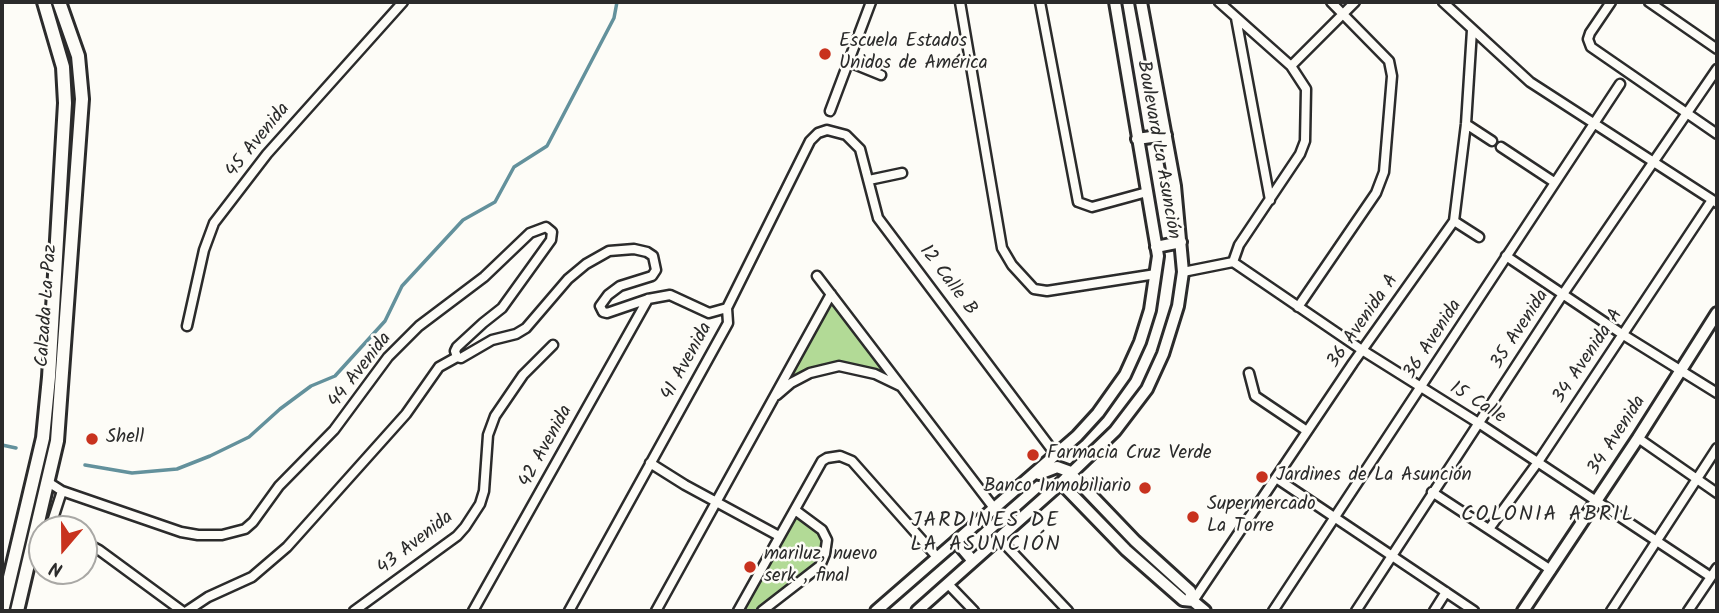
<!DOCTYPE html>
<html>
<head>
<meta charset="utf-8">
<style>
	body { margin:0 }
	#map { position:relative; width:1719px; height:613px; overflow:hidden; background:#fdfcf7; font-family:Kalam,sans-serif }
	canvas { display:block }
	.frame { position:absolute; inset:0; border:4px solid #2b2b2b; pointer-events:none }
	.north { position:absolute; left:28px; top:515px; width:70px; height:70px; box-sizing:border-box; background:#fdfcf7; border:2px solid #a9a8a5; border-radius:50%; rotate:200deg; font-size:19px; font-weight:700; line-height:28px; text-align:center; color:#2b2b2b }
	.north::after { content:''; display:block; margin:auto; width:24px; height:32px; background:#c8321e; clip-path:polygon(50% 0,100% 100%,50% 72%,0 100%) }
</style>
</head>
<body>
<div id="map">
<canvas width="1719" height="613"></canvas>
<div class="frame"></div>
<div class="north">N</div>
</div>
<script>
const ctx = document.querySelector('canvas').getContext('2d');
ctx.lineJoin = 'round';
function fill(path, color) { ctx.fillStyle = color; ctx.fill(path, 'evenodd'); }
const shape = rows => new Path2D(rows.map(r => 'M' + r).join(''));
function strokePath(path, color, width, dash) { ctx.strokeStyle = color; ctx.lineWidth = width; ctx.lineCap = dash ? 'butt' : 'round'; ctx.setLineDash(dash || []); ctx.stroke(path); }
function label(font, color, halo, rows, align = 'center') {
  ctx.font = font + ' Kalam,sans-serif'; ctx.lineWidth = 5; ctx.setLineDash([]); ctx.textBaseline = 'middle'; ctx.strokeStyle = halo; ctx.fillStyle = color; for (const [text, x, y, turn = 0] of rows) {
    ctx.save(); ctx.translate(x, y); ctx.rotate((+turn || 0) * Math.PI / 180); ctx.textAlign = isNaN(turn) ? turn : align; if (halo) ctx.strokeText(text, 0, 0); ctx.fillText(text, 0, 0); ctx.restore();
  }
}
const green = shape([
	[831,301,890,379,875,369,839,362,811,368,785,382],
	[795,514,820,533,824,541,822,553,818,564,756,611,741,611]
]);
const stream = shape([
	[2,445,16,448],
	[85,465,132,473,177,469,210,456,249,437,280,409,311,386,335,376,385,321,402,286,463,220,495,202,514,167,547,146,614,18,617,2]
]);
const street = shape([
	[960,2,1002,248,1012,265,1034,289,1047,291,1156,274],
	[1040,2,1078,202,1092,207,1147,192],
	[1219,2,1291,66,1306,89,1305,141,1300,154,1239,245,1233,262],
	[1443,2,1530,82,1717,203],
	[1611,2,1590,33,1588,39,1591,47,1717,134],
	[1649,2,1717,49],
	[1236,18,1270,200],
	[849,62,881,75],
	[1291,66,1355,2],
	[830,111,871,2],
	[1466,124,1492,141],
	[1501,147,1554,182],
	[869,180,902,173],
	[1454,221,1479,237],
	[1506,256,1622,334,1717,393],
	[1183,272,1233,262,1362,350,1480,424,1711,577],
	[817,276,994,508],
	[1298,307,1376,193,1384,172,1392,76,1389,61,1331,2],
	[187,326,204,250,214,223,267,154,403,2],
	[1249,373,1255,396,1307,431],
	[777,395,791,383,810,373,839,366,875,374,900,386],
	[1638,438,1717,493],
	[650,463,685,485,779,536],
	[1276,478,1474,611],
	[48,482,62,491,181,532,198,535,222,535,245,529,253,522,279,486,334,430,388,357,419,326,484,277,530,233,546,227,552,232,551,240,502,308,483,323,457,347,455,351,457,357],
	[1432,492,1551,570],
	[58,529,51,525,62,491],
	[1489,529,1538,462,1712,200],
	[999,538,1068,611],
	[84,542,99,550,182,611],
	[948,584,974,611],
	[1193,601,1353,363,1454,221,1466,124,1472,30],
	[187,611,208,597,252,577,287,547,406,414,439,367,457,357,461,358,492,340,516,334,526,328,568,279,586,264,609,251,634,249,647,252,653,256,656,270,652,276,620,286,608,295,600,306,603,312,607,313,648,299,670,295,709,313,727,308],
	[354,611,457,536,465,527,480,504,484,491,488,435,495,416,523,375,553,345],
	[473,611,648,299],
	[569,611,728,323,727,308,810,141,818,133,827,130,846,135,860,149,878,218,1056,455],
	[656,611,831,294],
	[738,611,822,461,827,458,840,456,852,461,937,557],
	[762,611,820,566,825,554,827,540,822,530,795,510],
	[1273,611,1620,84],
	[1356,611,1563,294,1717,69],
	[1434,611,1446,592],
	[1611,611,1717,448],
	[1688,611,1717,568]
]);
const secondary = shape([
	[1137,139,1166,135],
	[1156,247,1181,242],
	[1039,474,1057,467,1068,471,1135,541,1190,591,1193,601,1205,611],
	[1061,483,1126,550,1183,600,1193,601],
	[956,541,973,561],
	[876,611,1077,436,1098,413,1125,375,1140,342,1150,310,1158,256,1115,2],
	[917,611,1061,483,1115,431,1147,389,1163,354,1178,306,1183,272,1175,186,1141,2],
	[1523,611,1638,438,1717,313]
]);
const primary = shape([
	[2,611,43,438,49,377,65,103,63,67,44,2],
	[17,611,57,441,82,99,78,56,59,2]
]);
const markers = [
	[825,54,7,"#c8321e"],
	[92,439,7,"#c8321e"],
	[1033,455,7,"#c8321e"],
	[1262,477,7,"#c8321e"],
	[1145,488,7,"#c8321e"],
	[1193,517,7,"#c8321e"],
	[750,567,7,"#c8321e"]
];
const poiNames = [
	["Escuela Estados",839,43],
	["Unidos de América",839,65],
	["Shell",106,439],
	["Farmacia Cruz Verde",1047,455],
	["Jardines de La Asunción",1276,477],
	["Banco Inmobiliario",1131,488,"right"],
	["Supermercado",1207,506],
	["La Torre",1207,528],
	["mariluz, nuevo",764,556],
	["serk , final",764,578]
];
const streetNames = [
	["45 Avenida",259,141,-51],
	["Boulevard La Asunción",1157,150,80],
	["12 Calle B",947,281,53],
	["Calzada La Paz",48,306,-86],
	["36 Avenida A",1364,322,-55],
	["35 Avenida",1521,330,-57],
	["36 Avenida",1434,340,-57],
	["34 Avenida A",1589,357,-56],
	["41 Avenida",688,362,-61],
	["44 Avenida",361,371,-52],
	["15 Calle",1477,404,32],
	["34 Avenida",1618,436,-57],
	["42 Avenida",547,447,-61],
	["43 Avenida",416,544,-38]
];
const neighbourhoodNames = [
	["COLONIA ABRIL",1548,516],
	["JARDINES DE",986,522],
	["LA ASUNCIÓN",986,546]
];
fill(green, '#b2da96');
strokePath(stream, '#63919c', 3.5);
strokePath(street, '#2b2b2b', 13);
strokePath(secondary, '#2b2b2b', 16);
strokePath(primary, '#2b2b2b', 18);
strokePath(street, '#fdfcf7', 8);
strokePath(secondary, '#fdfcf7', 10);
strokePath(primary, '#fdfcf7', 12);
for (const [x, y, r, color] of markers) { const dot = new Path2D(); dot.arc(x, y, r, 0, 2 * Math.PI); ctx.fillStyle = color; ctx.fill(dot); strokePath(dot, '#fdfcf7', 2.5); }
label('19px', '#2b2b2b', '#fdfcf7', poiNames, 'left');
label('19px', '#2b2b2b', '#fdfcf7', streetNames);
ctx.letterSpacing = '2px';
label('21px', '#2b2b2b', '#fdfcf7', neighbourhoodNames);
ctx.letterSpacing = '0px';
</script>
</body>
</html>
